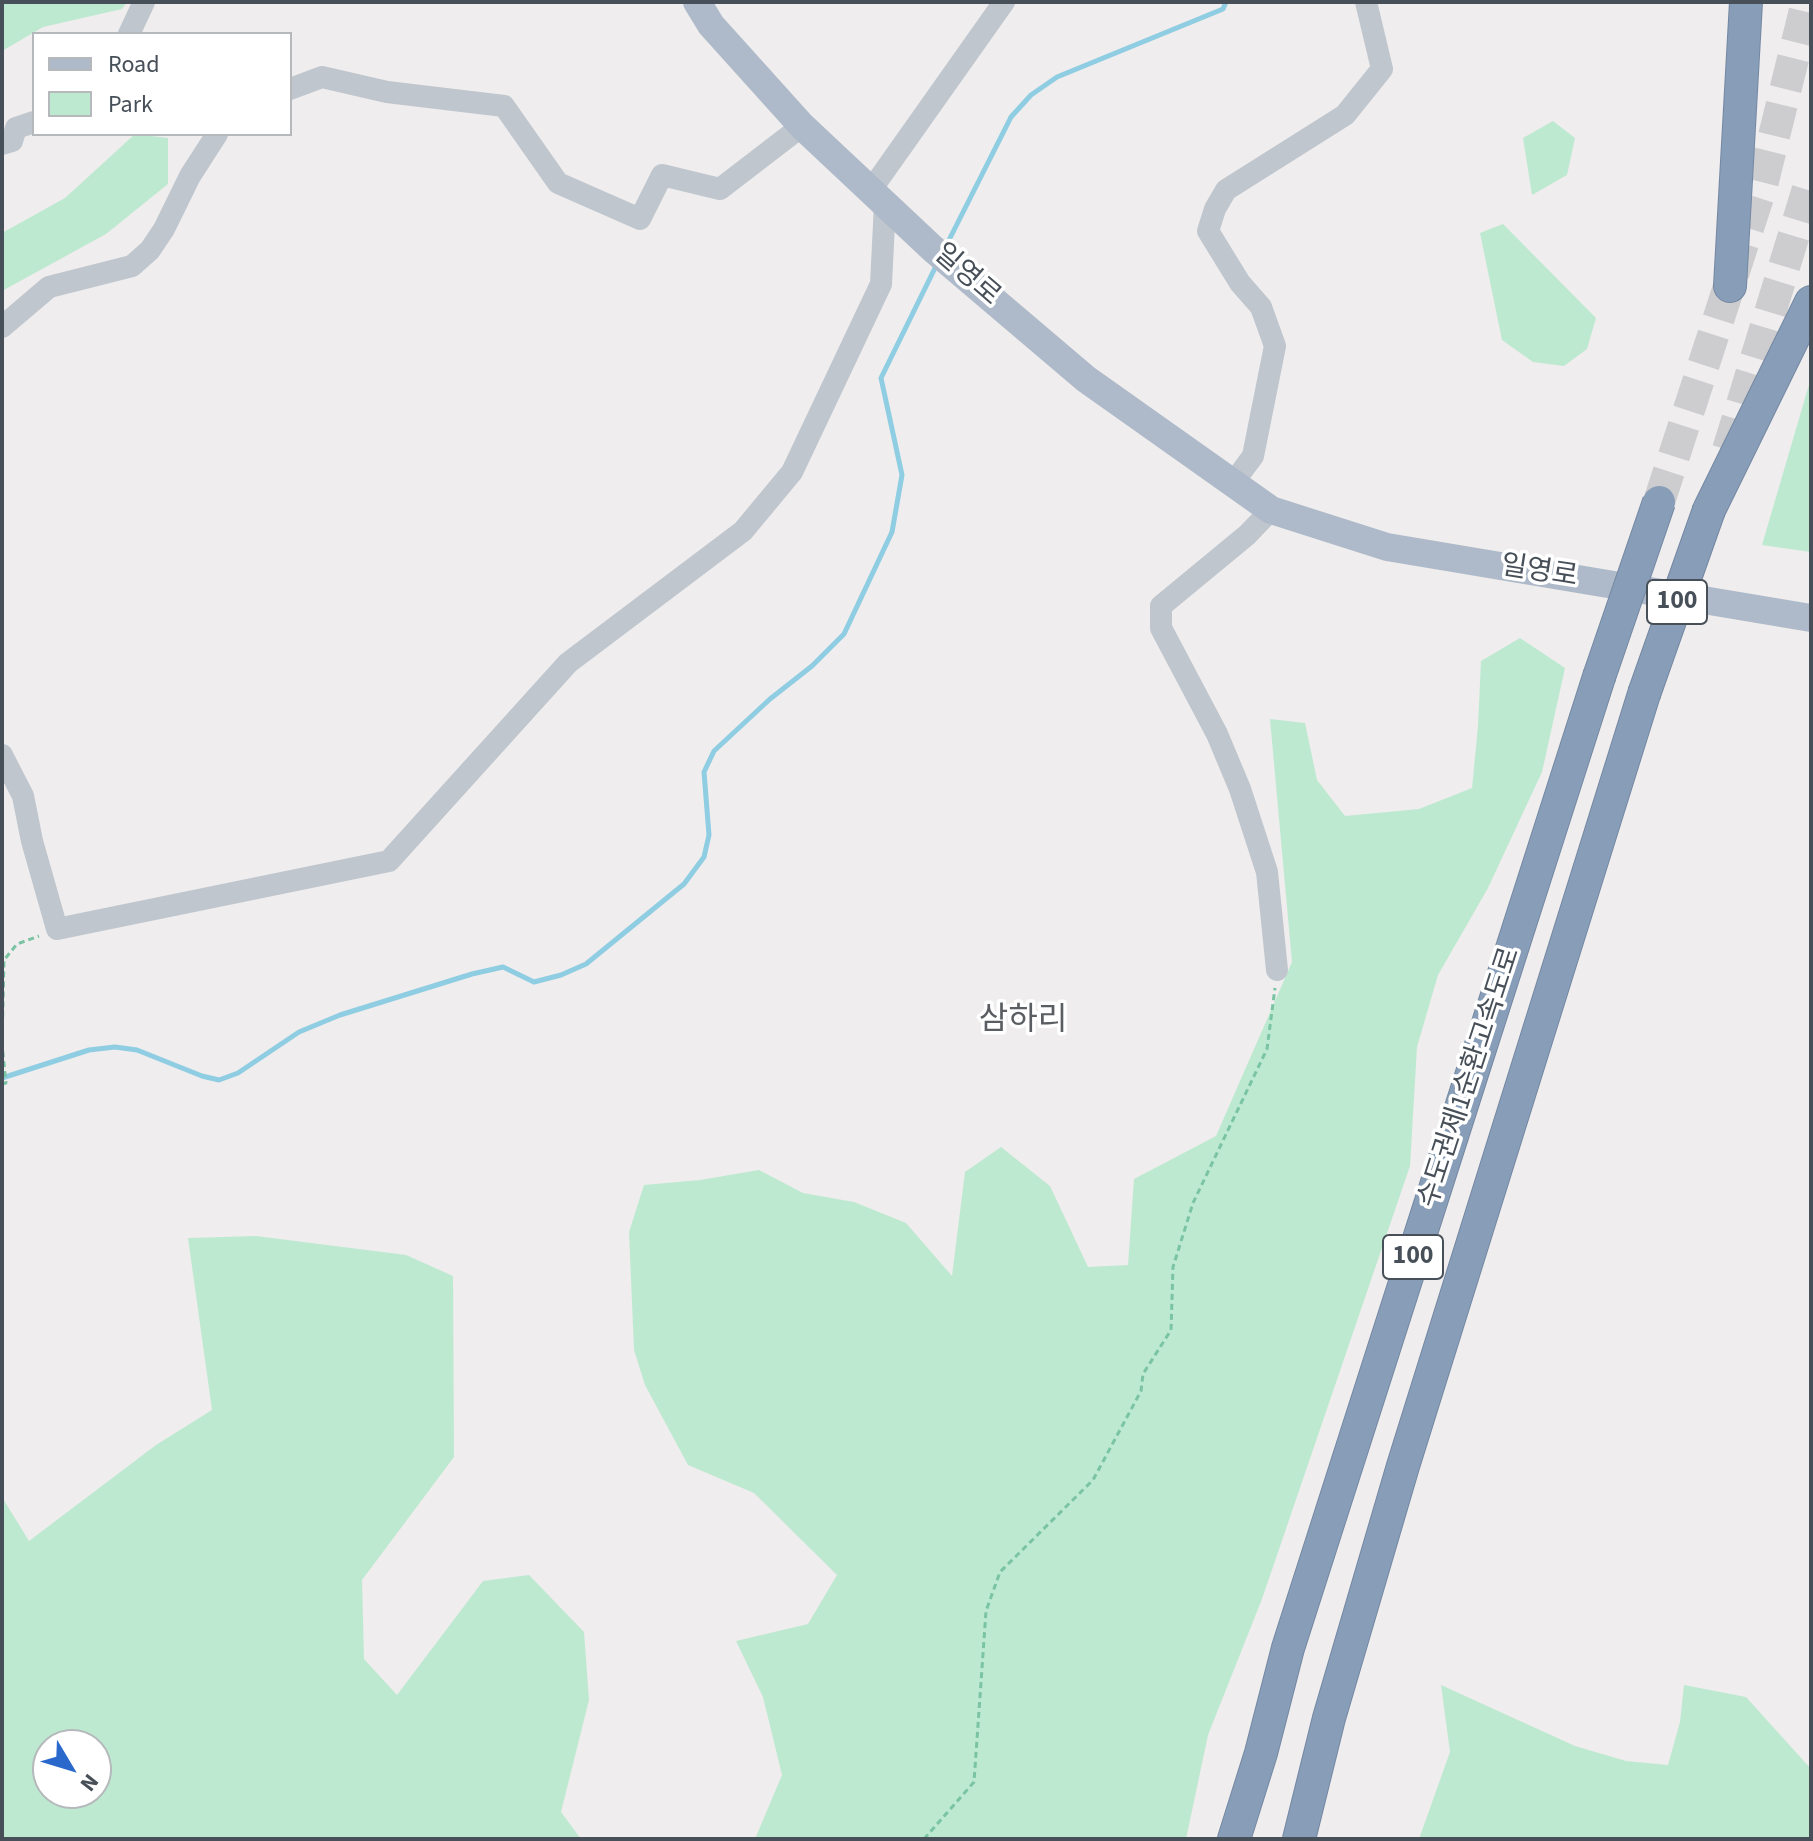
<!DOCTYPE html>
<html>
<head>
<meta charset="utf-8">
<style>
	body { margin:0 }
	#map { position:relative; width:1813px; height:1841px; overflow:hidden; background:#efeded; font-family:"Source Sans 3",sans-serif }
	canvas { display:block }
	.frame { position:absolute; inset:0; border:4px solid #474f58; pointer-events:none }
	.legend { position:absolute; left:32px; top:32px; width:260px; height:104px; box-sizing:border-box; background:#fff; border:2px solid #b5b9bc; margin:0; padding:10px 14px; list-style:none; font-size:24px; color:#474f58 }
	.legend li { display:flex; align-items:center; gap:16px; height:40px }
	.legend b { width:40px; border:2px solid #b5b9bc }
	.north { position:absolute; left:32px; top:1729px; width:80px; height:80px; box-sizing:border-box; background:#fff; border:2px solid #b5b9bc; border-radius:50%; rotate:128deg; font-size:22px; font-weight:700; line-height:32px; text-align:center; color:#474f58 }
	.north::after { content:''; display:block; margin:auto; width:28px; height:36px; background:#2a68cc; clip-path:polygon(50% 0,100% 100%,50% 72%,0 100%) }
</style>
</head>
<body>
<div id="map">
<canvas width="1813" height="1841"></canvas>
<div class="frame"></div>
<ul class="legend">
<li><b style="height:10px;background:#aebac9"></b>Road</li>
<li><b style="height:22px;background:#bee9d1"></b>Park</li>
</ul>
<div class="north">N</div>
</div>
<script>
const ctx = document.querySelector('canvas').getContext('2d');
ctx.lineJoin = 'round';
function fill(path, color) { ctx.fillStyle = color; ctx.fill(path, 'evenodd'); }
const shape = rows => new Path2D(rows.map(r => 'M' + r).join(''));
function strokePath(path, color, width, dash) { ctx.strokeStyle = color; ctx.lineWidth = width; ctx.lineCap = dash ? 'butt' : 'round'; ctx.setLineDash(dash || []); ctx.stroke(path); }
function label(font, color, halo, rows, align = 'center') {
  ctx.font = font + ' "Source Sans 3","Noto Sans KR",sans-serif'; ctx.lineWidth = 7; ctx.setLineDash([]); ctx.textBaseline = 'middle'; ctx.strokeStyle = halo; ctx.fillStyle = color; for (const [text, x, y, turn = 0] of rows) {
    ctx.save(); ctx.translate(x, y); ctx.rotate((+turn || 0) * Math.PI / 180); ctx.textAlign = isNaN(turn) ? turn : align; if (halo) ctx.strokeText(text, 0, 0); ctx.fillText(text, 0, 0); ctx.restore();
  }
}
const green = shape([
	[2,2,127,2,122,9,43,27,2,51],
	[1553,121,1575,138,1567,175,1532,195,1523,138],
	[135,134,168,138,168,184,106,234,2,291,2,233,65,198],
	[1503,224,1596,318,1587,349,1564,366,1533,362,1502,340,1480,233],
	[1811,381,1811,552,1762,545,1808,388],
	[1520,638,1565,668,1542,772,1488,888,1438,975,1417,1047,1410,1166,1262,1599,1208,1735,1186,1839,755,1839,782,1775,763,1697,736,1641,808,1624,837,1575,754,1493,688,1465,645,1385,634,1350,629,1232,644,1185,700,1180,759,1170,803,1193,854,1202,906,1223,952,1276,965,1172,1001,1147,1050,1186,1088,1267,1128,1265,1134,1179,1216,1136,1292,962,1270,719,1305,723,1317,780,1345,816,1419,809,1472,788,1478,726,1481,661],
	[256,1236,406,1255,453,1276,454,1457,362,1580,364,1659,397,1695,483,1581,529,1575,584,1632,589,1700,561,1812,581,1839,2,1839,2,1497,29,1541,156,1445,212,1410,188,1238],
	[96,1745,96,1793,48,1793,48,1745],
	[1441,1685,1575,1746,1626,1761,1668,1765,1680,1722,1684,1685,1746,1697,1811,1769,1811,1839,1419,1839,1450,1752]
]);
const stream = shape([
	[945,248,1011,117,1031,95,1057,77,1223,9,1226,2],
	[2,1078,89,1050,115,1047,137,1050,202,1076,219,1080,238,1073,299,1032,340,1015,472,974,503,967,534,982,561,975,586,964,684,884,704,857,709,835,704,772,714,751,770,699,812,666,844,634,892,532,902,475,881,378,937,264]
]);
const highwayTunnel = shape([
	[1728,450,1811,179],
	[1659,502,1762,185,1807,2]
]);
const path = shape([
	[2,1084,6,1083,2,1044,4,960,17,944,39,936],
	[924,1839,974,1782,986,1611,1000,1572,1093,1480,1141,1391,1143,1374,1171,1330,1173,1267,1193,1203,1267,1049,1275,988]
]);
const minor = shape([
	[129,34,144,2],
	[290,89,322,77,387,92,504,106,558,183,640,219,662,175,720,189,802,126],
	[2,144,12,141,16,128,34,122],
	[871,190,1004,2],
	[2,327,49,287,132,266,150,250,164,229,190,176,217,134],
	[1233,483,1253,456,1275,346,1261,307,1240,283,1208,231,1215,209,1226,190,1345,115,1382,69,1366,2],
	[1271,510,1247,535,1161,606,1161,628,1217,734,1240,789,1267,872,1277,970],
	[2,755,23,796,32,841,57,929,389,861,568,663,743,531,792,472,881,284,885,204]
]);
const major = shape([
	[697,2,711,25,802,126,933,249,1086,379,1271,510,1387,547,1811,618]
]);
const highway = shape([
	[1730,286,1746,2],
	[1709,510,1811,302],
	[1234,1839,1261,1753,1288,1648,1599,677],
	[1299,1839,1329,1718,1403,1466,1644,694]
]);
const highwayBridge = shape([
	[1599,677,1659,502],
	[1644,694,1709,510]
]);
const shields = [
	[1677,602,60],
	[1413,1257,60]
];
const shieldNames = [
	["100",1677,602],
	["100",1413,1257]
];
const streetNames = [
	["일영로",966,276,41],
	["일영로",1539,573,9],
	["수도권제1순환고속도로",1471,1078,-72]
];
const quarterNames = [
	["삼하리",1023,1022]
];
fill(green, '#bee9d1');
strokePath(stream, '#8fcde2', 5);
strokePath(highwayTunnel, '#cdcdcf', 32, [32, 16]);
strokePath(highway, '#7488a3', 34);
strokePath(path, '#7ac4a3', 3, [6, 4]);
strokePath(minor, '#bfc6ce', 22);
strokePath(major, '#aebac9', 28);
strokePath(highway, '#889db7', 32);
strokePath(highwayBridge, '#7488a3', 34, []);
strokePath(highwayBridge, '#889db7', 32);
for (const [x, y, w] of shields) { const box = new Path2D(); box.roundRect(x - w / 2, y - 22, w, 44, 6); ctx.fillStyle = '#fff'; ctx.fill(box); strokePath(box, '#474f58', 2); }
label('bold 26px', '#474f58', null, shieldNames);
label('28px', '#474f58', '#fff', streetNames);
label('32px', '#5a5d61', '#fff', quarterNames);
</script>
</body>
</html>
